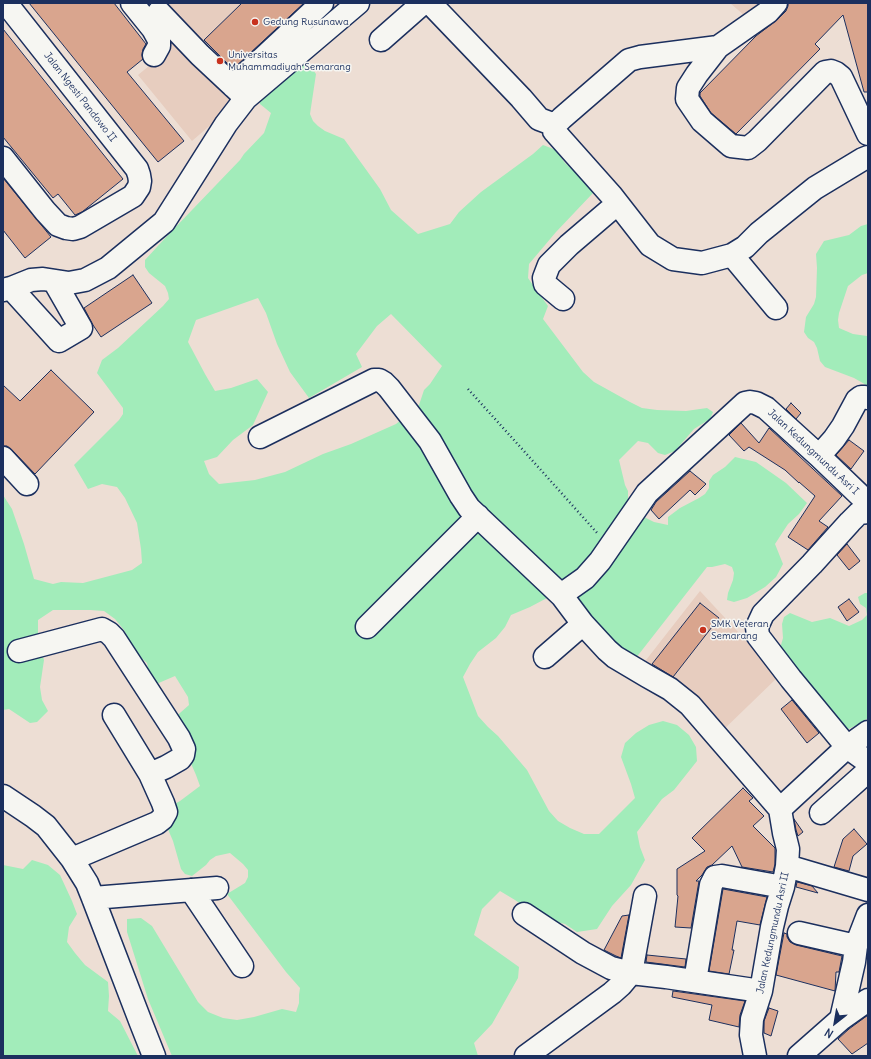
<!DOCTYPE html>
<html>
<head>
<meta charset="utf-8">
<style>
	body { margin:0 }
	#map { position:relative; width:871px; height:1059px; overflow:hidden; background:#edded4; font-family:Delius,sans-serif }
	canvas { display:block }
	.frame { position:absolute; inset:0; border:4px solid #1b2f5e; pointer-events:none }
	.north { position:absolute; left:815px; top:1003px; width:40px; height:40px; -webkit-text-stroke:3px #f6f6f2; paint-order:stroke; rotate:211deg; font-size:11px; font-weight:700; line-height:16px; text-align:center; color:#1b2f5e }
	.north::after { content:''; display:block; margin:auto; width:14px; height:18px; background:#1b2f5e; clip-path:polygon(50% 0,100% 100%,50% 72%,0 100%) }
</style>
</head>
<body>
<div id="map">
<canvas width="871" height="1059"></canvas>
<div class="frame"></div>
<div class="north">N</div>
</div>
<script>
const ctx = document.querySelector('canvas').getContext('2d');
ctx.lineJoin = 'round';
function fill(path, color) { ctx.fillStyle = color; ctx.fill(path, 'evenodd'); }
const shape = rows => new Path2D(rows.map(r => 'M' + r).join(''));
function strokePath(path, color, width, dash) { ctx.strokeStyle = color; ctx.lineWidth = width; ctx.lineCap = dash ? 'butt' : 'round'; ctx.setLineDash(dash || []); ctx.stroke(path); }
function label(font, color, halo, rows, align = 'center') {
  ctx.font = font + ' Delius,sans-serif'; ctx.lineWidth = 3; ctx.setLineDash([]); ctx.textBaseline = 'middle'; ctx.strokeStyle = halo; ctx.fillStyle = color; for (const [text, x, y, turn = 0] of rows) {
    ctx.save(); ctx.translate(x, y); ctx.rotate((+turn || 0) * Math.PI / 180); ctx.textAlign = isNaN(turn) ? turn : align; if (halo) ctx.strokeText(text, 0, 0); ctx.fillText(text, 0, 0); ctx.restore();
  }
}
const built = shape([
	[137,3,351,3,192,141,138,75,172,47],
	[730,3,760,3,745,16],
	[700,591,779,676,718,735,639,669]
]);
const green = shape([
	[308,63,316,74,310,114,313,121,318,126,325,131,344,139,380,189,391,210,418,234,450,224,459,212,481,192,533,154,543,145,556,150,565,163,586,182,593,193,556,232,529,264,528,278,548,306,543,319,583,372,594,382,630,402,642,408,657,410,686,411,707,408,713,412,710,419,694,429,675,451,665,455,658,453,648,443,638,441,619,460,625,485,628,491,628,506,646,518,654,522,668,525,668,517,680,508,699,498,705,494,709,488,709,481,713,475,725,467,735,457,756,462,786,483,807,503,799,514,788,524,775,544,783,564,776,577,765,587,747,598,734,602,727,600,728,593,733,580,734,573,732,567,725,564,712,567,707,567,632,663,569,597,547,598,530,607,511,615,505,627,496,638,478,652,470,664,463,677,478,716,488,727,498,736,527,770,549,811,558,821,570,828,584,834,599,834,635,798,631,784,621,757,625,743,636,733,649,725,663,721,677,725,689,735,696,747,697,761,674,790,662,799,637,832,640,847,645,860,631,885,612,906,597,929,577,932,565,924,541,918,515,900,500,891,482,909,474,935,519,967,518,978,492,1024,474,1043,478,1056,172,1056,148,999,127,932,127,919,141,918,152,926,198,1002,208,1012,223,1018,237,1020,254,1017,282,1009,296,1012,299,1003,299,995,300,988,286,972,227,894,245,883,248,877,248,870,243,864,230,853,216,856,210,860,206,865,192,876,185,874,181,869,173,841,167,827,171,806,180,801,200,786,196,775,172,720,189,705,188,697,175,676,154,685,150,677,147,663,137,654,124,630,115,619,104,611,90,610,53,610,38,620,38,643,44,660,40,687,42,700,48,711,37,722,30,723,9,709,3,710,3,495,12,509,24,544,34,579,53,584,61,582,83,583,132,570,142,563,141,549,137,523,125,498,117,487,102,484,88,489,74,465,119,420,123,414,123,408,97,373,102,360,118,348,163,306,169,299,168,293,165,286,149,273,145,267,145,260,168,235,240,160,244,154,264,133,271,113,260,104,259,98,301,64],
	[258,298,266,313,277,344,290,372,309,398,362,367,356,354,377,326,391,314,442,366,430,384,424,390,419,405,396,424,351,444,323,454,285,472,255,480,219,484,209,474,204,461,217,457,233,440,253,425,268,392,257,379,231,388,215,391,205,374,188,342,196,320],
	[868,224,868,273,862,275,848,286,839,313,838,320,839,328,853,334,867,336,868,335,868,386,854,378,825,367,820,361,817,348,814,342,808,338,804,332,806,317,814,304,816,297,817,268,816,254,824,241,849,235,861,226],
	[865,593,868,593,868,718,859,724,842,732,828,712,804,676,785,655,779,652,783,638,782,624,784,617,790,613,812,622,830,618,849,626,862,620,867,615,866,608,860,604,858,597],
	[32,860,48,865,60,875,72,901,77,914,69,927,67,942,75,953,85,965,108,982,109,996,108,1011,120,1021,138,1056,3,1056,3,865,23,869]
]);
const building = shape([
	[29,3,114,3,146,44,143,49,142,55,143,59,127,72,184,141,158,162,29,3],
	[242,3,304,3,233,69,204,40,242,3],
	[788,3,868,3,868,92,864,92,843,15,815,44,820,49,736,134,711,113,700,96,700,93,756,36,777,20,786,11,788,6,788,3],
	[3,29,123,179,82,212,75,215,58,194,53,198,3,137,3,29],
	[3,178,51,237,25,258,3,230,3,178],
	[133,275,152,303,101,337,93,325,84,308,133,275],
	[51,370,94,412,35,474,12,450,7,446,3,446,3,385,20,401,51,370],
	[791,403,801,413,796,419,786,409,791,403],
	[741,423,759,443,769,428,842,496,819,521,828,527,808,550,788,537,815,496,799,482,799,483,785,470,749,447,744,451,729,435,741,423],
	[849,440,864,451,851,469,836,455,849,440],
	[690,471,706,484,695,495,690,490,659,519,651,510,656,502,690,471],
	[847,544,860,561,849,570,837,555,847,544],
	[849,599,859,612,847,621,838,607,849,599],
	[700,603,719,618,673,677,652,664,700,603],
	[792,700,819,733,807,743,781,709,792,700],
	[743,788,753,798,749,801,764,816,753,826,775,848,775,864,773,872,742,867,732,846,712,865,707,867,702,875,696,881,699,881,691,928,675,927,678,896,677,895,677,869,705,851,692,838,743,788],
	[794,819,803,832,798,836,796,830,794,819],
	[854,829,867,844,853,856,849,871,834,867,843,839,854,829],
	[797,882,812,886,818,893,796,887,797,882],
	[723,889,767,897,760,925,737,921,732,950,734,950,729,974,709,971,723,889],
	[629,915,621,958,616,956,604,950,622,916,629,915],
	[784,933,787,934,787,937,790,942,796,945,842,956,839,972,836,972,835,991,776,975,784,933],
	[647,955,686,959,685,967,646,962,647,955],
	[673,991,745,1001,740,1015,739,1027,709,1020,712,1005,672,997,673,991],
	[769,1008,778,1011,771,1036,764,1033,764,1021,769,1008],
	[868,1015,868,1043,852,1054,838,1039,849,1029,868,1015]
]);
const path = shape([
	[468,389,523,450,598,534]
]);
const minor = shape([
	[132,3,153,29,159,40,159,46,154,55],
	[430,3,521,98,539,119,555,125],
	[776,3,768,12,718,47,640,57,629,60,562,118,555,125,554,131,611,195,650,245,673,259,702,263,732,255,745,247,759,233,815,188,863,159,868,157],
	[159,12,200,55,246,98],
	[381,40,423,3],
	[718,47,697,74,688,88,687,99,702,121,731,146,748,148,757,141,825,72,831,71,836,73,841,77,868,134],
	[233,86,322,3],
	[3,158,45,211,58,225,66,228,73,229,80,227,133,196,139,187,140,181,139,175,137,169,6,3],
	[732,255,776,308],
	[11,288,59,341,81,328,54,281],
	[3,290,11,288,31,280,43,279,69,283,85,280,108,268,164,222,226,124,246,98,358,3],
	[563,299,545,284,544,278,549,265,569,245,617,204],
	[260,437,374,380,379,380,384,383,389,388,430,441,461,496,469,508,562,596,583,624,607,650,615,657,647,676,670,689,690,705,780,809],
	[819,456,834,439,843,426,857,400,861,397,865,397,868,398],
	[3,458,27,484],
	[868,512,859,513,850,522,812,564,763,614,757,627,758,636,791,679,847,747,868,762],
	[562,596,568,590,585,578,600,561,647,493,745,403,750,402,756,403,766,408,819,456,868,503],
	[367,627,478,516],
	[19,651,102,629,109,633,114,638,179,738,184,749,183,755,180,759,166,767,150,774,163,803,166,812,162,819,157,823,72,859],
	[545,657,583,624],
	[114,715,150,774],
	[3,796,33,816,46,826,72,859,87,883,93,898,141,1023,154,1056],
	[780,809,847,747,868,732],
	[821,813,868,771],
	[787,866,868,890],
	[191,890,242,966],
	[93,898,217,888],
	[524,914,583,953,611,968,631,973,645,896],
	[799,933,856,946],
	[695,981,711,885,715,877,722,876,783,887],
	[841,1019,854,962,856,946,868,915],
	[526,1056,612,993,621,985,631,973,666,977,761,991],
	[755,1056,751,1035,752,1019,761,991,772,927,777,906,783,887,787,866,788,849,784,833,780,809],
	[799,1056,841,1019,868,1000]
]);
const markers = [
	[255,22,4,"#c8321e"],
	[220,61,4,"#c8321e"],
	[703,630,4,"#c8321e"]
];
const poiNames = [
	["Gedung Rusunawa",263,22],
	["Universitas",228,55],
	["Muhammadiyah Semarang",228,67],
	["SMK Veteran",711,624],
	["Semarang",711,636]
];
const streetNames = [
	["Jalan Ngesti Pandowo II",80,97,52],
	["Jalan Kedungmundu Asri I",813,452,43],
	["Jalan Kedungmundu Asri II",773,933,-78]
];
fill(built, '#e7cdbf');
fill(green, '#a2ecba');
fill(building, '#d9a58e');
strokePath(building, '#1b2f5e', 1);
strokePath(minor, '#1b2f5e', 25);
strokePath(path, '#1b2f5e', 2.5, [1, 3]);
strokePath(minor, '#f6f6f2', 22);
for (const [x, y, r, color] of markers) { const dot = new Path2D(); dot.arc(x, y, r, 0, 2 * Math.PI); ctx.fillStyle = color; ctx.fill(dot); strokePath(dot, '#f6f6f2', 1.5); }
label('10px', '#1b2f5e', '#f6f6f2', poiNames, 'left');
label('10px', '#1b2f5e', '#f6f6f2', streetNames);
</script>
</body>
</html>
